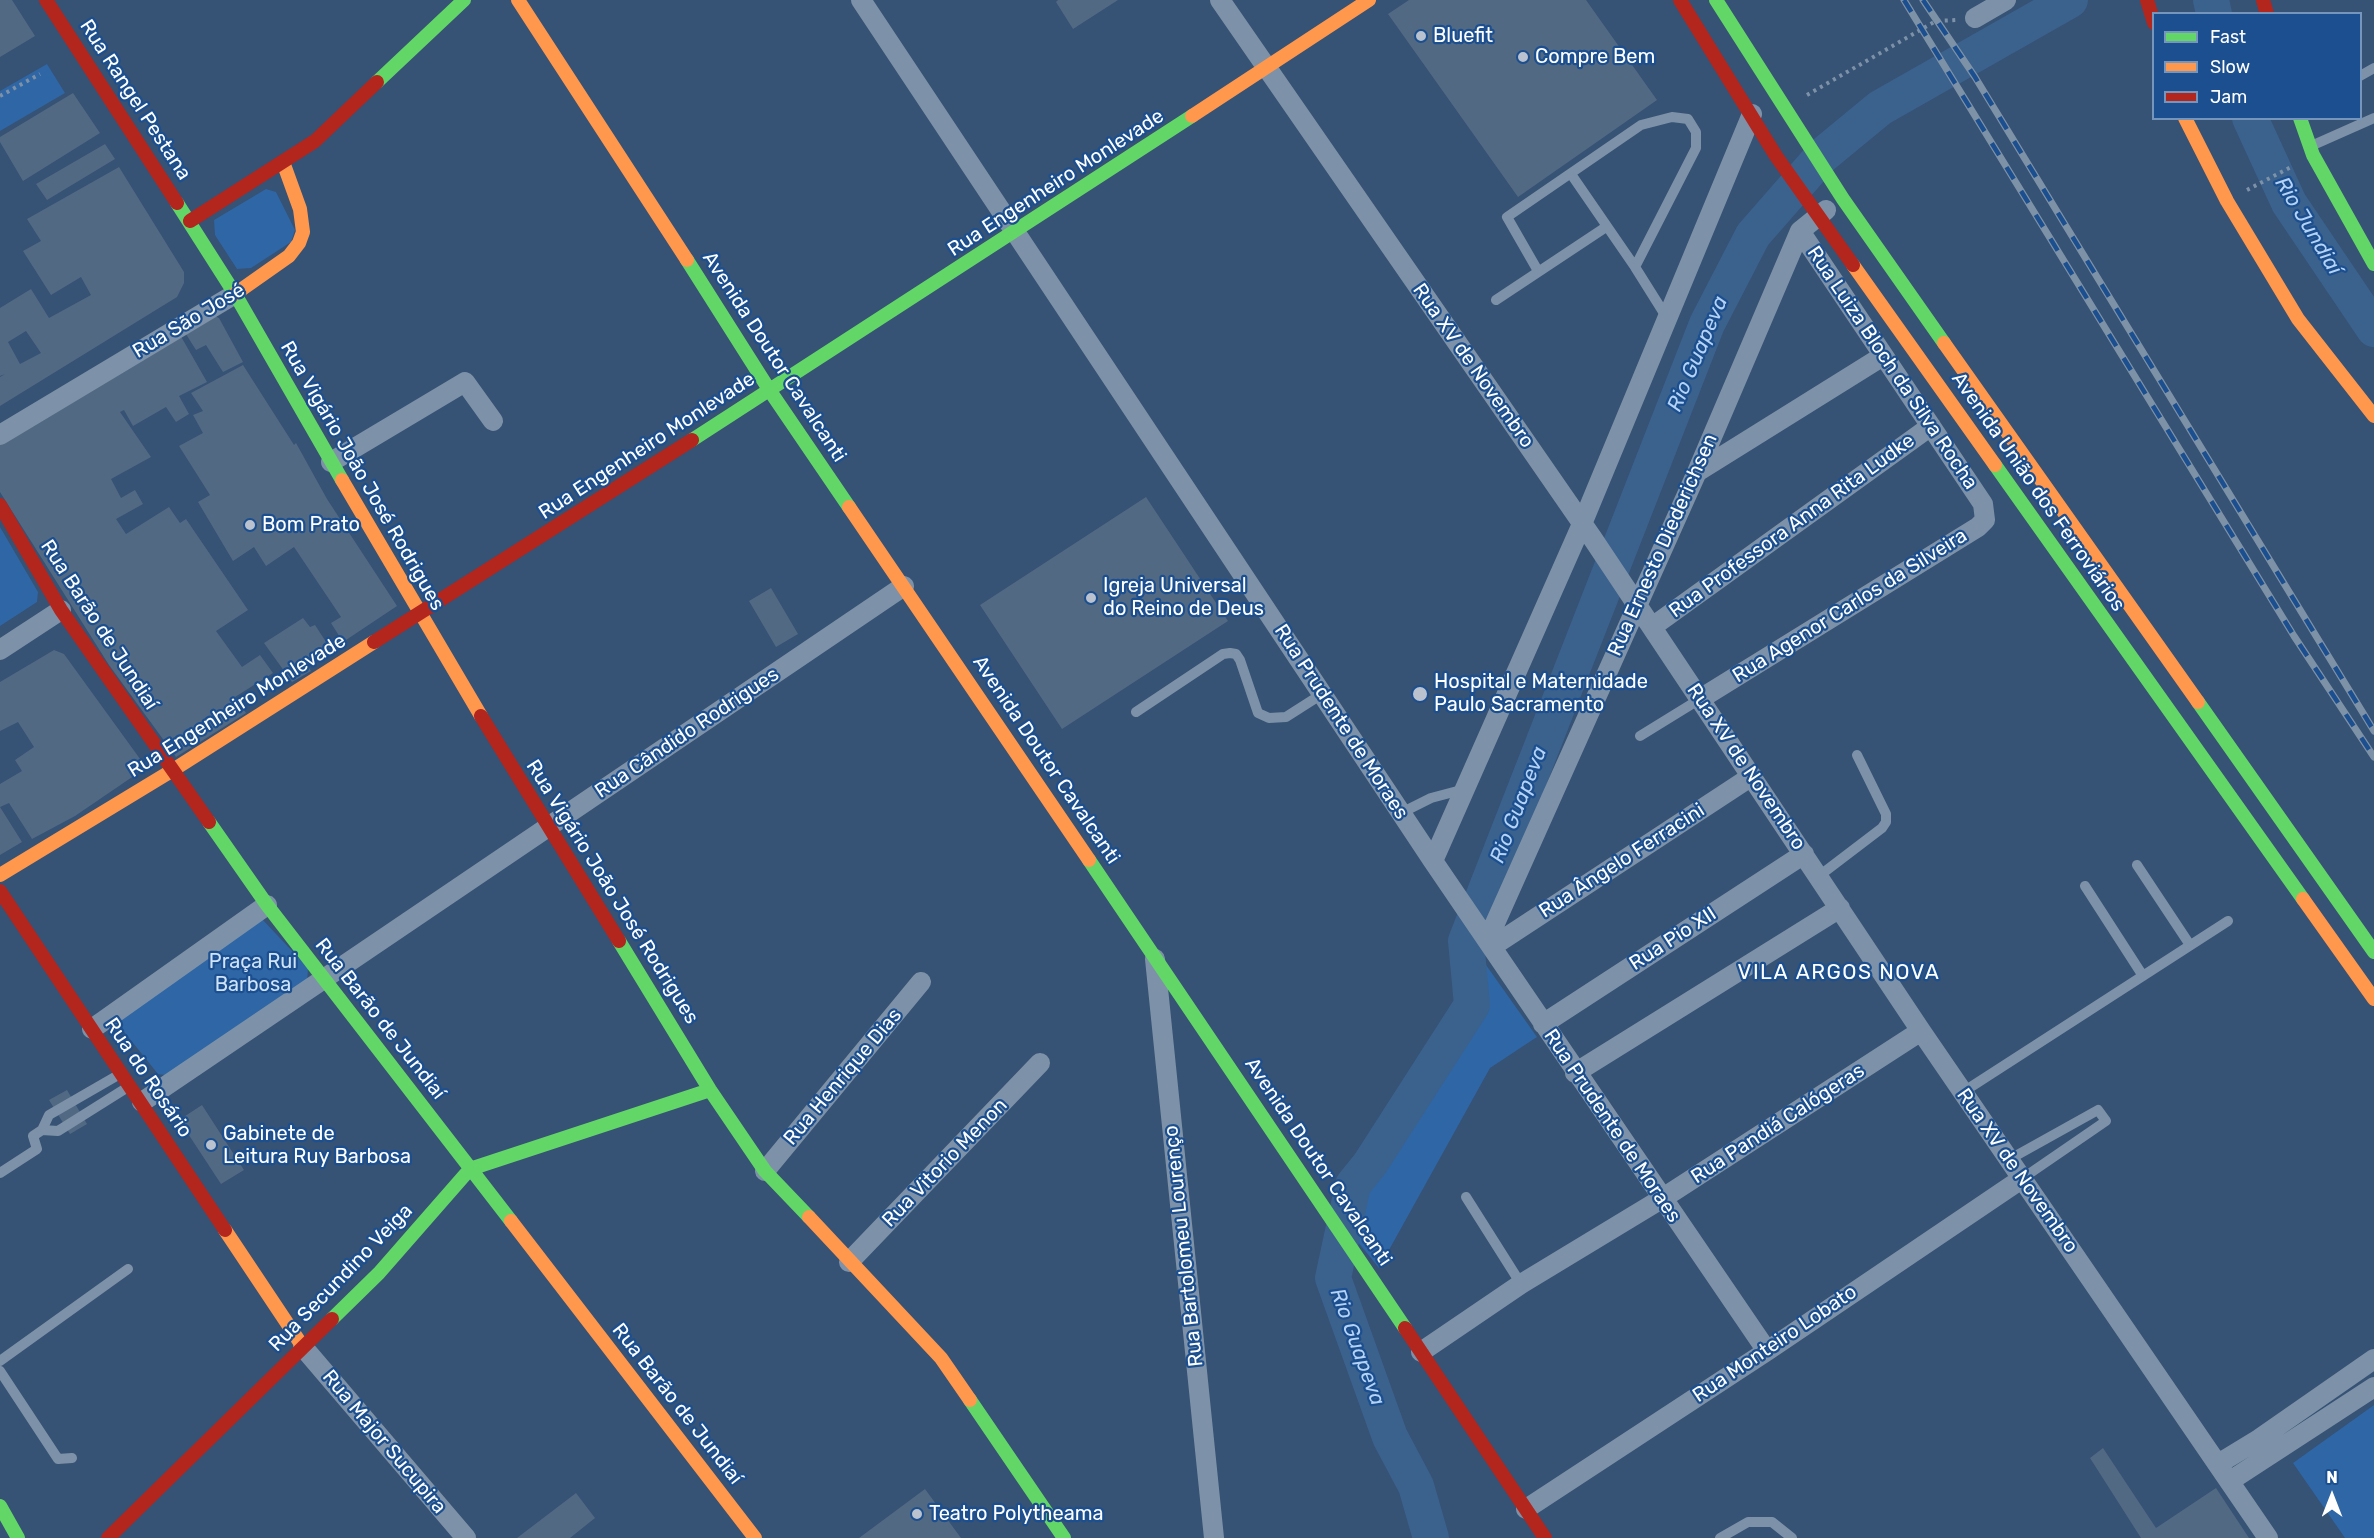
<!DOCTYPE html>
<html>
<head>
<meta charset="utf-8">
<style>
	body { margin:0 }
	#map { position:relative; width:2374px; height:1538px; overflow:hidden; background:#365274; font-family:Rubik,sans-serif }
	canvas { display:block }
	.legend { position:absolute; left:2152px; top:12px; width:210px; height:108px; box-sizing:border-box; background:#1b4f8f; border:2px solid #7695bc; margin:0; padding:8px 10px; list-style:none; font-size:18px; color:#fff }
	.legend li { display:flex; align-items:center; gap:12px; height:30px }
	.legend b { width:30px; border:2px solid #7695bc }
	.north { position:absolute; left:2302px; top:1466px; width:60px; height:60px; -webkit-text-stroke:4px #1b4f8f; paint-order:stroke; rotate:0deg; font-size:16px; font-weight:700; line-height:24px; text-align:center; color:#fff }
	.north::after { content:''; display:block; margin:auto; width:21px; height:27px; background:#fff; clip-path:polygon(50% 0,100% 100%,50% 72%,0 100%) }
</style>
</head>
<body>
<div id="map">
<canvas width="2374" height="1538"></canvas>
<ul class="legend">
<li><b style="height:8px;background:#63d668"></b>Fast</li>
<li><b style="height:8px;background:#ff974d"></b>Slow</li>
<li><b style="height:8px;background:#b3261e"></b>Jam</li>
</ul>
<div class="north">N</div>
</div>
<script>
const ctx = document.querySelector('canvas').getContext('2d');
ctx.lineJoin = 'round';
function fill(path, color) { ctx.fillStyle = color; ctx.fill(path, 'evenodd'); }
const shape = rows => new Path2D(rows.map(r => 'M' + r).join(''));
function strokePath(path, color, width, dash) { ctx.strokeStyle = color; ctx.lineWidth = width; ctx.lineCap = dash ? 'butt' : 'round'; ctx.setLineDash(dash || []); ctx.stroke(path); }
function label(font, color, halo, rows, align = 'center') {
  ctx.font = font + ' Rubik,sans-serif'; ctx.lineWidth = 4.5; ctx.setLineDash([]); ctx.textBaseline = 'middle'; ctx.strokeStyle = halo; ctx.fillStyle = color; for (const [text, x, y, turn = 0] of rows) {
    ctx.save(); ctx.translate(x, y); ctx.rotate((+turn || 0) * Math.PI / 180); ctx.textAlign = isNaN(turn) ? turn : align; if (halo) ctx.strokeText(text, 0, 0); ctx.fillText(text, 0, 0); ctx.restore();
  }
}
const green = shape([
	[47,64,65,93,0,131,0,91],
	[266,189,276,192,295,230,291,242,251,268,237,269,215,235,214,220],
	[0,527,38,592,37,602,0,626],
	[262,919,308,968,307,984,171,1076,158,1074,121,1028,121,1016],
	[1474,948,1537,1037,1490,1068,1379,1268,1353,1236,1374,1177,1448,1065,1482,1002],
	[2374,1405,2374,1538,2345,1538,2293,1463]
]);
const river = shape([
	[2211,0,2214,14],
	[2250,118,2289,203,2374,329],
	[1431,1538,1416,1486,1390,1437,1333,1278,1353,1185,1370,1164,1472,1005,1466,941,1707,324,1753,235,1823,155,1880,108,2070,0]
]);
const building = shape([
	[0,0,12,0,35,36,0,57],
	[1058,0,1118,0,1073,29,1056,2],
	[1409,0,1586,0,1657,100,1518,197,1388,14],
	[73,93,100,133,23,181,0,142,0,137],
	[105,144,115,159,47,200,36,184],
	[119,167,184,272,184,283,177,297,0,406,0,377,5,374,0,376,0,308,31,289,49,318,91,295,81,277,51,295,23,251,41,241,27,219],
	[26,331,41,353,20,364,8,342],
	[212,315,219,318,243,362,223,372,206,345,196,350,184,331],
	[179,333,207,382,179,396,189,414,176,422,166,407,133,426,124,410,120,412,151,457,111,479,121,498,135,490,143,504,116,519,126,534,169,507,180,523,186,519,248,610,216,631,242,667,260,655,273,673,235,697,246,713,176,757,109,665,0,492,0,440],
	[243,365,294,445,296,443,327,499,397,606,343,642,331,623,341,617,294,547,266,566,254,547,233,561,198,502,210,495,179,446,203,433,193,415,203,411,191,393],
	[1146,497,1228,621,1062,729,980,605],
	[771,588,798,634,776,647,749,601],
	[303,618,310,627,315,625,330,648,306,663,311,671,292,682,264,643],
	[54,650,64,654,143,763,141,771,75,816,32,839,9,803,0,807,0,784,22,771,15,760,34,747,18,722,0,731,0,682],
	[0,807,22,842,0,855],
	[67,1090,87,1124,70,1134,49,1100],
	[202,1105,244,1170,221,1184,179,1120],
	[2103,1448,2156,1528,2216,1488,2249,1538,2141,1538,2090,1458],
	[925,1489,961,1538,859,1538],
	[576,1493,595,1518,570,1538,517,1538]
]);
const path = shape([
	[1807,95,1936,21,1957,20],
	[0,96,40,74],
	[2247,190,2291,167]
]);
const lane = shape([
	[2360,76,2374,68],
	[2311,146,2374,118],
	[1571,174,1635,267,1667,318],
	[1538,271,1507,217,1641,125,1672,117,1688,119,1696,132,1696,148,1635,267],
	[1496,300,1606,227],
	[1136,712,1223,654,1230,653,1236,654,1240,660,1258,713,1269,718,1286,717,1322,694],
	[1640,736,1700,699],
	[1401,813,1431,798,1465,789],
	[2137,865,2190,945],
	[1819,876,1882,828,1886,822,1886,814,1857,755],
	[2085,886,2143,976],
	[1963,1092,2228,921],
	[42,1130,49,1115,120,1074],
	[2010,1159,2098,1110,2106,1121,2023,1178],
	[0,1173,37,1149,33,1136,42,1130,58,1131,128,1087],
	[1466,1197,1521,1284],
	[0,1361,128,1269],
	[0,1371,58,1459,72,1458],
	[1720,1538,1748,1522,1772,1522,1792,1538]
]);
const street = shape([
	[861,0,1433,861,1767,1351],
	[1220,0,1593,539,1921,1031,2268,1538],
	[1975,18,2006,0],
	[0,435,235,294],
	[331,462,465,382,493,421],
	[1697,472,1883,356],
	[1652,627,1931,426],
	[0,650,61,610],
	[1700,699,1978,527,1985,520,1983,504,1800,231],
	[1433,861,1582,524,1752,114],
	[1488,939,1697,472,1800,231,1826,210],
	[1493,946,1752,776],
	[1155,959,1214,1538],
	[1543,1024,1804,854],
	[92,1029,267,905],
	[1575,1073,1840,908],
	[142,1102,904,586],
	[765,1171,921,982],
	[849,1262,1040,1063],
	[303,1347,466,1538],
	[1421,1352,1521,1284,1663,1198,1921,1031],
	[2218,1464,2259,1439,2374,1359],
	[2230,1481,2374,1387],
	[1526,1509,1767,1351,2023,1178]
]);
const fast = shape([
	[1716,0,1843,199,1944,343],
	[377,82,464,0],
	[2300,118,2313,155,2374,264],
	[177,203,235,294,342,480],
	[687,260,770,391,849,507],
	[692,440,1192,116],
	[1995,465,2303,899],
	[2198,702,2374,952],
	[209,822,267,905,511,1221],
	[1089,860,1405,1328],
	[619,941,710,1090,765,1171,809,1217],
	[332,1319,379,1273,470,1169,710,1090],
	[970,1400,1064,1538],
	[0,1506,18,1538]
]);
const slow = shape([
	[518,0,687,260],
	[1192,116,1369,0],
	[2185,118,2227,201,2298,319,2374,416],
	[1853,265,1995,465],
	[235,294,289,256,299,243,303,232,300,209,283,162],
	[1944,343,2198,702],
	[342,480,481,716],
	[849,507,1089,860],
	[0,875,173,770,374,642],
	[2303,899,2374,999],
	[809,1217,941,1358,970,1400],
	[511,1221,755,1538],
	[225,1230,303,1347]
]);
const jam = shape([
	[46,0,177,203],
	[1680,0,1776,156,1853,265],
	[2147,0,2154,23],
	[2263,0,2267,14],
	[190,221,315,141,377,82],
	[0,505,61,610,209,822],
	[374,642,692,440],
	[481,716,619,941],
	[0,891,225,1230],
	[1405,1328,1545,1538],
	[108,1538,332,1319]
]);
const rail = shape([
	[1904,0,2294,636,2374,757],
	[1923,0,1975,77,2374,731]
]);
const markers = [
	[1421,36,6,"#b9c2ce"],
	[1523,57,6,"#b9c2ce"],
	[250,525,6,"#b9c2ce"],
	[1091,598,6,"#b9c2ce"],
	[1420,694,8,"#b9c2ce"],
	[211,1145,6,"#b9c2ce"],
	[917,1514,6,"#b9c2ce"]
];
const poiNames = [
	["Bluefit",1433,36],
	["Compre Bem",1535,57],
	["Bom Prato",262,525],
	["Igreja Universal",1103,586],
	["do Reino de Deus",1103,609],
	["Hospital e Maternidade",1434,682],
	["Paulo Sacramento",1434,705],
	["Gabinete de",223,1134],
	["Leitura Ruy Barbosa",223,1157],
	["Teatro Polytheama",929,1514]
];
const streetNames = [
	["Rua Rangel Pestana",135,100,57],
	["Rua Engenheiro Monlevade",1056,183,-33],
	["Rua São José",189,321,-31],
	["Avenida Doutor Cavalcanti",774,357,57],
	["Rua XV de Novembro",1473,366,55],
	["Rua Luiza Bloch da Silva Rocha",1892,368,56],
	["Rua Engenheiro Monlevade",647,446,-33],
	["Rua Vigário João José Rodrigues",362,476,60],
	["Avenida União dos Ferroviários",2038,492,55],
	["Rua Professora Anna Rita Ludke",1792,526,-36],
	["Rua Ernesto Diederichsen",1663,545,-66],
	["Rua Agenor Carlos da Silveira",1850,606,-32],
	["Rua Barão de Jundiaí",99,625,57],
	["Rua Engenheiro Monlevade",237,706,-32],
	["Rua Prudente de Moraes",1341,722,57],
	["Rua Cândido Rodrigues",687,733,-34],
	["Avenida Doutor Cavalcanti",1046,760,56],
	["Rua XV de Novembro",1746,767,56],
	["Rua Ângelo Ferracini",1622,861,-33],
	["Rua Vigário João José Rodrigues",612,892,58],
	["Rua Pio XII",1673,939,-33],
	["Rua Barão de Jundiaí",380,1019,52],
	["Rua Henrique Dias",843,1077,-50],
	["Rua do Rosário",148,1078,56],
	["Rua Pandiá Calógeras",1778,1124,-33],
	["Rua Prudente de Moraes",1612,1126,56],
	["Avenida Doutor Cavalcanti",1318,1162,56],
	["Rua Vitorio Menon",945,1163,-46],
	["Rua XV de Novembro",2017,1171,55],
	["Rua Bartolomeu Lourenço",1184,1246,-96],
	["Rua Secundino Veiga",341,1278,-46],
	["Rua Monteiro Lobato",1775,1344,-34],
	["Rua Barão de Jundiaí",677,1404,52],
	["Rua Major Sucupira",384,1442,50]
];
const parkNames = [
	["Praça Rui",253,962],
	["Barbosa",253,985]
];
const waterNames = [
	["Rio Jundiaí",2308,226,59],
	["Rio Guapeva",1698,354,-67],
	["Rio Guapeva",1519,805,-69],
	["Rio Guapeva",1357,1347,70]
];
const neighbourhoodNames = [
	["VILA ARGOS NOVA",1839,973]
];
fill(green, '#2f66a5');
strokePath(river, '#3b618d', 36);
fill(building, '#526984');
strokePath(path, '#7d92a8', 4, [3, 4.5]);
strokePath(lane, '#7d92a8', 10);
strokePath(street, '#7d92a8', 20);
strokePath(fast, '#63d668', 14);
strokePath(slow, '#ff974d', 14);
strokePath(jam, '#b3261e', 14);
strokePath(rail, '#7e92a7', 7);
strokePath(rail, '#1b4f8f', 4.5, [14]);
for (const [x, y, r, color] of markers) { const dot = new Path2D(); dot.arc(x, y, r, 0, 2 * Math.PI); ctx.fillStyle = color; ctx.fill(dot); strokePath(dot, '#1b4f8f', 2); }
label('20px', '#fff', '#1b4f8f', poiNames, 'left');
label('20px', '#fff', '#1b4f8f', streetNames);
label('20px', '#cfe3fa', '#1b4f8f', parkNames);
label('italic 21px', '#b5d3f5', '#1b4f8f', waterNames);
ctx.letterSpacing = '1.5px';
label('21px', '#fff', '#1b4f8f', neighbourhoodNames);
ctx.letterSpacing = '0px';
</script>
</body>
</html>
